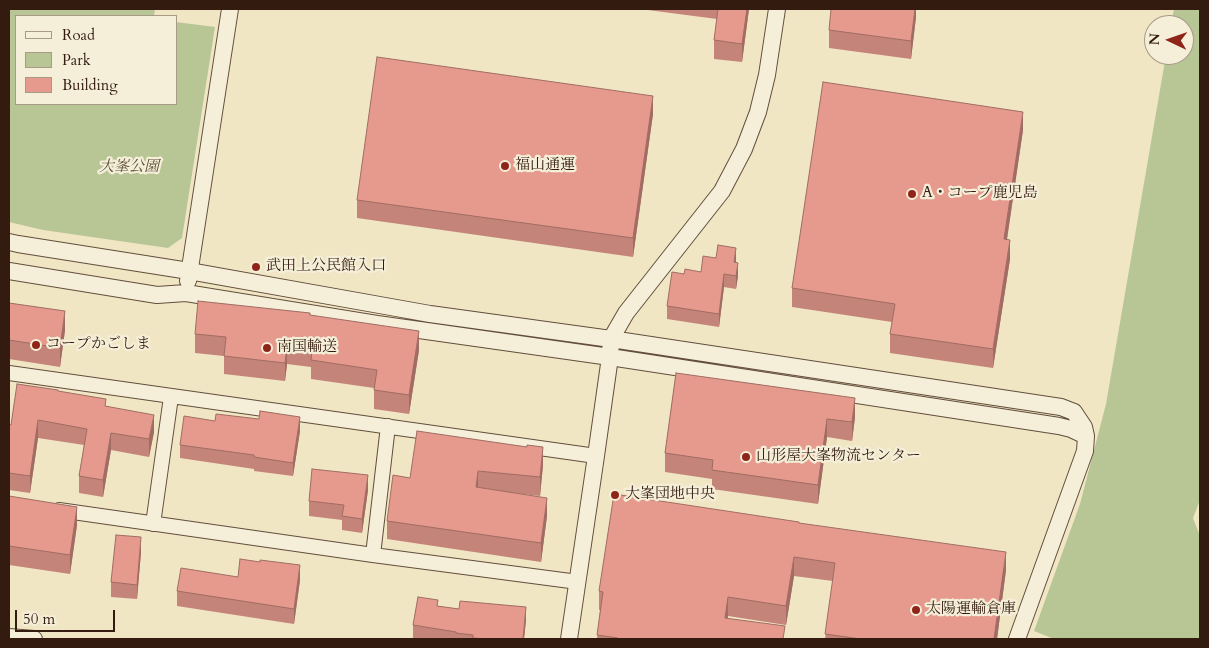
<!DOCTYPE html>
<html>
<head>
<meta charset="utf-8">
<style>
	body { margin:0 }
	#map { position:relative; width:1209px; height:648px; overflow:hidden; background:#f0e6c4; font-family:Cardo,serif }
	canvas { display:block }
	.frame { position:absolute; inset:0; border:10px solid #341b0f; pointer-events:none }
	.legend { position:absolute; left:15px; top:15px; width:162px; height:90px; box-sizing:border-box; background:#f5efd9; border:1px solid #a89a88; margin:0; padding:6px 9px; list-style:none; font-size:15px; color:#341b0f }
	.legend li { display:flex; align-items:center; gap:10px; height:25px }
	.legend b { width:25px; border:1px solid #a89a88 }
	.north { position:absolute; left:1144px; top:15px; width:50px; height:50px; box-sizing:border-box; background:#f5efd9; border:1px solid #a89a88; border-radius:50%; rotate:273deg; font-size:14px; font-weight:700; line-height:20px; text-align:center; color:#341b0f }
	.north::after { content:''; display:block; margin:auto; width:18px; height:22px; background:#8f2418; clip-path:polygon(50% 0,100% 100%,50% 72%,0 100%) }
	.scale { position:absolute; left:15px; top:610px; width:100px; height:22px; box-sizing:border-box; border:2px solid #341b0f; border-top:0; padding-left:6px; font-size:15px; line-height:18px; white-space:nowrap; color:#341b0f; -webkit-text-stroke:4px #f5efd9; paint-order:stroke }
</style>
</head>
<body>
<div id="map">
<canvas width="1209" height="648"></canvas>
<div class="frame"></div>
<ul class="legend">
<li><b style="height:6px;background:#f5efd9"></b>Road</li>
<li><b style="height:14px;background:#b8c595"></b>Park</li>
<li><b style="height:14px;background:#e59a8d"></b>Building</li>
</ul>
<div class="north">N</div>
<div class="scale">50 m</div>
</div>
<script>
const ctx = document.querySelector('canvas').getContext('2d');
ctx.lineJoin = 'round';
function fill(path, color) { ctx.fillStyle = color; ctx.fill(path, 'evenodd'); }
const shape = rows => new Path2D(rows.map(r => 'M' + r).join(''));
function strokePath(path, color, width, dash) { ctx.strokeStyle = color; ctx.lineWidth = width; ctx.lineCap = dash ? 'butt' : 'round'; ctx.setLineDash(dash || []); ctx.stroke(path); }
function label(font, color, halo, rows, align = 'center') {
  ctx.font = font + ' Cardo,"Noto Serif JP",serif'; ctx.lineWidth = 4.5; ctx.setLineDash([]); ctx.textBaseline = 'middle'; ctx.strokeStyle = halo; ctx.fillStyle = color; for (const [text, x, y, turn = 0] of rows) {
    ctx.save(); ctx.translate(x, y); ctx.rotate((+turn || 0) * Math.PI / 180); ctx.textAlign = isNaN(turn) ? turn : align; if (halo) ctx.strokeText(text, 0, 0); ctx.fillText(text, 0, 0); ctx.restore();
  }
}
const green = shape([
	[9,9,155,9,154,16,16,16,16,104,176,104,176,22,215,27,182,238,168,248,43,230,9,222],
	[1174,9,1200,9,1200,500,1193,518,1200,536,1200,639,1054,639,1034,631,1080,504,1106,404,1166,55,1184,55,1184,25,1171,25]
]);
const minor = shape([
	[9,373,596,456],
	[59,510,373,555,578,582],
	[153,524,171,397],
	[373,555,388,426]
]);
const tertiary = shape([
	[9,242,18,244,189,271,430,314,611,339,1061,407,1074,412,1084,427,1086,436,1085,451,1017,639],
	[9,271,157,295,186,293,377,324,610,357,1059,426,1071,429,1086,436],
	[188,281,230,9],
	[9,637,34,639],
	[569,639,596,456,610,357,611,339,626,313,722,191,744,149,758,112,767,75,777,9]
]);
const wall = shape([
	[640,9,749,9,742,62,714,59,714,40,717,19],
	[916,9,916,17,911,59,829,48,829,30],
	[653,114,633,257,357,218,357,200],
	[1023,130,1007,240,1010,259,993,368,890,353,890,334,892,322,792,307,792,288],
	[736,261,738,276,736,289,724,287,719,327,667,319,667,306,701,272],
	[9,303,65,330,60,367,9,359],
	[310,315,419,350,409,414,374,409,374,388,311,379,311,367,287,364,285,381,224,374,224,356,195,353,195,334],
	[676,373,855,417,852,441,827,437,818,504,712,489,712,479,665,472,665,453],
	[58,391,106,406,154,432,149,457,111,450,103,497,79,493,79,476,84,445,38,438,30,493,9,490,9,424,11,425],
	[215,421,300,431,293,476,254,471,254,469,180,458,180,445],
	[543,465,540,496,512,493,547,516,541,562,387,539,387,521,410,478],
	[368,490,362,533,342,530,342,520,309,516,309,501],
	[9,496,77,525,70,574,9,565],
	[799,523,1006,570,997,639,825,639,833,581,794,576,786,625,728,616,727,618,785,639,597,639,600,610,599,610,599,591],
	[141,552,137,599,111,597,111,582],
	[238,577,300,580,294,624,177,606,177,591],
	[438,606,526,620,524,639,422,639,413,638,413,625]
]);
const shadedWall = shape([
	[747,9,749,9,742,62,742,44],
	[915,9,916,9,916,17,911,59,911,41],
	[653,96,653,114,633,257,633,238],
	[1023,112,1023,130,1004,258,1004,239],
	[1010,240,1010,259,993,368,993,349],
	[736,248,736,261,734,275,734,262],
	[738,263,738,276,736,289,736,276],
	[724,274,724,287,719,327,719,314],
	[65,311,65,330,60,367,60,348],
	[419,331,419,350,409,414,409,395],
	[287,346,287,364,285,381,285,363],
	[855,398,855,417,852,441,852,422],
	[154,415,154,432,149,457,149,439],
	[300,417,300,431,293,476,293,463],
	[827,419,827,437,818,504,818,485],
	[38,420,38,438,30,493,30,476],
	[111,433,111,450,103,497,103,480],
	[543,447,543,465,540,496,540,477],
	[478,471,478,489,476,487],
	[368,475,368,490,362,533,362,519],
	[547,498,547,516,541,562,541,543],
	[77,507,77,525,70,574,70,555],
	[141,537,141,552,137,599,137,585],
	[1006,552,1006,570,997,639,994,639],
	[794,557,794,576,786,625,786,606],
	[300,565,300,580,294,624,294,609],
	[728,597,728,616,725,636,725,618],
	[526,607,526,620,524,639,523,639]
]);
const building = shape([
	[718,9,747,9,742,44,714,40,718,9],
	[831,9,915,9,911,41,829,30,831,9],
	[377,57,653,96,633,238,357,200,377,57],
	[823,82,1023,112,1004,239,1010,240,993,349,890,334,895,304,792,288,823,82],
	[718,245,736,248,734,262,738,263,736,276,724,274,719,314,667,306,672,272,684,274,685,269,701,272,703,256,716,258,718,245],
	[198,301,310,313,310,315,419,331,409,395,374,390,377,370,311,360,312,349,287,346,285,363,224,356,226,337,195,334,198,301],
	[9,303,65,311,60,348,9,340,9,303],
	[676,373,855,398,852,422,827,419,818,485,712,470,713,460,665,453,676,373],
	[17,384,58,390,58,391,106,399,105,406,154,415,149,439,111,433,103,480,79,476,87,429,38,420,30,476,9,473,9,424,11,425,17,384],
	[260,411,300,417,293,463,254,457,254,455,180,445,184,416,215,421,216,414,259,419,260,411],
	[417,431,527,447,527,445,543,447,540,477,478,471,476,487,547,498,541,543,387,521,393,475,410,478,417,431],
	[312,469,368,475,362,519,342,516,344,505,309,501,312,469],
	[614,494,799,522,799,523,1006,552,994,639,861,639,825,634,835,563,794,557,786,606,728,597,725,618,785,626,783,639,618,639,618,638,597,635,603,592,599,591,614,494],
	[9,496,77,507,70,555,9,546,9,496],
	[116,535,141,537,137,585,111,582,116,535],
	[240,559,260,562,260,560,300,565,294,609,177,591,181,568,238,577,240,559],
	[418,597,438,600,437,606,459,609,460,601,526,607,523,639,486,639,473,638,473,635,456,633,456,632,413,625,418,597]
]);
const markers = [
	[505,166,5,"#8f2418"],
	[912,194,5,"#8f2418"],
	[256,267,5,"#8f2418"],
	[36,345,5,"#8f2418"],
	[267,348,5,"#8f2418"],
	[746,457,5,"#8f2418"],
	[615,495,5,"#8f2418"],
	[916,610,5,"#8f2418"]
];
const poiNames = [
	["福山通運",515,166],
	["A・コープ鹿児島",922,194],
	["武田上公民館入口",266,267],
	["コープかごしま",46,345],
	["南国輸送",277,348],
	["山形屋大峯物流センター",756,457],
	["大峯団地中央",625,495],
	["太陽運輸倉庫",926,610]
];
const parkNames = [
	["大峯公園",129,168]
];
fill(green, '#b8c595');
strokePath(minor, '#634e3c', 16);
strokePath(tertiary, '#634e3c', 18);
strokePath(minor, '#f5efd9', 14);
strokePath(tertiary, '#f5efd9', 16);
fill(wall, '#c58479');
fill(shadedWall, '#a06c63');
fill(building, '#e59a8d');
strokePath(building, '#a06c63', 1);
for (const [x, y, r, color] of markers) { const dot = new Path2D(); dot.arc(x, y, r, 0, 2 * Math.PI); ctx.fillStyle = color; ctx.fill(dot); strokePath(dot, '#f5efd9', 2); }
label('15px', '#341b0f', '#f5efd9', poiNames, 'left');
label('italic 15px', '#5c4e37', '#f5efd9', parkNames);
</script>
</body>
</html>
